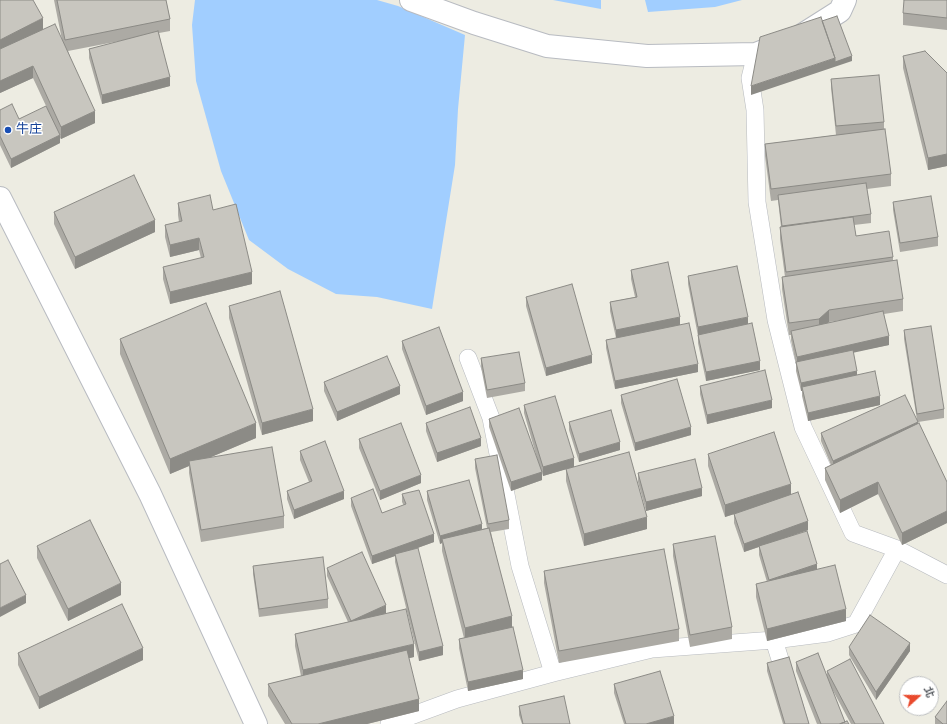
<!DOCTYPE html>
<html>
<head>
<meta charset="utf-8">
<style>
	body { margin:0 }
	#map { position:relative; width:947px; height:724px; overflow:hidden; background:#edece2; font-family:"DM Sans","Noto Sans TC",sans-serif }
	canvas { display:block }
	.north { position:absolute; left:899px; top:676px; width:40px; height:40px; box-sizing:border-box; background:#fff; border:1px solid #bdbfc1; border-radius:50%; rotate:69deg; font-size:11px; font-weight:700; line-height:16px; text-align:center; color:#5a5e63 }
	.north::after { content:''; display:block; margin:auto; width:14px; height:18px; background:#e94a2d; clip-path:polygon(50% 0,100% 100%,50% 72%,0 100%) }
</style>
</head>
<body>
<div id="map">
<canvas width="947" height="724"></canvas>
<div class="north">北</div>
</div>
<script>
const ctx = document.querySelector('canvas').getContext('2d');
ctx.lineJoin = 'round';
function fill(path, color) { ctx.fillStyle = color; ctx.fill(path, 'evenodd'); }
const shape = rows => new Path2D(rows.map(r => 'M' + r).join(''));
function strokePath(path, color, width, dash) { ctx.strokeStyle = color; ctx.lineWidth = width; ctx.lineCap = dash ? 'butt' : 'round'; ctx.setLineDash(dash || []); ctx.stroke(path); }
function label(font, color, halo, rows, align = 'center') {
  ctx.font = font + ' "DM Sans","Noto Sans TC",sans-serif'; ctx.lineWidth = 3; ctx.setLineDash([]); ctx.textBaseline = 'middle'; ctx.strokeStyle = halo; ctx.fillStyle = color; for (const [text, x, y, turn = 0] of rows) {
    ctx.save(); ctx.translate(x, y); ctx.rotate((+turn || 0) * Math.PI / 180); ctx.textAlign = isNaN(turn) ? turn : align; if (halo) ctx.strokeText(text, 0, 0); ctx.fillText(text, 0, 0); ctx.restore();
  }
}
const water = shape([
	[195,0,377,0,398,6,465,35,458,109,455,165,432,309,377,297,336,294,288,269,249,240,221,171,196,81,192,25],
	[553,0,601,0,601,9],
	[645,0,742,0,715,7,648,12]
]);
const lane = shape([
	[756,54,750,78,755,110,757,202,776,320,803,427,853,533,897,549,947,575],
	[468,358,491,418,520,566,553,673],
	[774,640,800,724],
	[389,724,457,699,553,673,652,649,774,640,828,633,856,624,897,549]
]);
const secondary = shape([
	[411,0,474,23,547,46,647,56,756,54,799,37,840,11,845,0],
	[0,198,150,494,256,724]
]);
const wall = shape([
	[0,0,43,30,62,40,54,0,166,0,170,19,170,31,159,33,170,86,102,104,89,58,89,49,130,39,68,51,95,123,61,139,60,138,60,143,11,168,0,145,0,110,19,119,47,108,33,78,0,93],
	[947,0,947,30,903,25,903,13],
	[903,56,947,73,947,166,928,170,903,68],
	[831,79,884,122,884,129,891,174,891,186,867,189,871,214,871,223,854,225,856,236,893,257,893,260,903,299,903,311,884,314,889,345,853,352,857,375,880,405,808,421,802,396,802,391,801,391,796,371,796,364,791,340,791,335,789,335,782,289,782,277,785,277,780,239,780,227,781,227,778,200,771,201,765,156,765,144,836,135,831,88],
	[842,320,828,323,829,322],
	[893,202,938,237,938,246,900,252,893,210],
	[178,203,213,210,252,284,170,304,163,279,163,267,201,258,199,250,170,257,165,237,165,225,179,222,178,215],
	[54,212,155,232,75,269,54,224],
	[631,270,680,325,698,372,615,389,606,348,606,340,616,338,610,311,610,302,635,297,631,279],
	[688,276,748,324,760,370,706,381,698,343,698,336,688,284],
	[526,297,592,363,546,376,526,306],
	[229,306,313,421,262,435,229,318],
	[904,330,944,409,944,418,918,422,918,424,947,482,947,523,902,545,878,494,840,513,825,480,825,468,831,465,821,441,821,433,917,420,904,339],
	[120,339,256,438,211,457,284,516,284,528,201,542,189,473,189,466,170,474,120,354],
	[402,341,463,401,426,415,402,349],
	[481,358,525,383,525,391,487,398,481,367],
	[324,382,400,394,337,421,324,391],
	[700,386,772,408,707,424,700,394],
	[621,395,691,435,635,451,621,403],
	[524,405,574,467,647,529,584,546,566,481,566,469,543,476,542,473,542,480,511,491,489,427,489,419,539,465,524,413],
	[569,422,620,450,579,462,569,430],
	[426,423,481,446,437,462,426,431],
	[359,439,421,483,380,500,359,448],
	[300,451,344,499,294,519,287,499,287,491,309,482,300,460],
	[708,454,791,494,808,530,794,535,817,569,846,621,767,641,756,597,756,584,767,582,759,555,759,547,744,552,734,523,734,514,743,511,725,517,708,466],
	[475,459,509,520,509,529,491,532,523,679,468,691,459,648,459,639,464,638,442,551,442,543,440,544,427,500,427,491,482,529,487,528,475,468],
	[638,473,702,496,646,511,638,482],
	[402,494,434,542,412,550,443,655,419,661,395,562,395,556,372,564,351,506,351,498,382,513,404,506,402,502],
	[673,544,732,627,732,639,690,647,673,556],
	[37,546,121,595,68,621,37,558],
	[253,566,328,599,328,608,259,617,253,574],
	[327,568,386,613,414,657,409,658,419,711,367,724,285,724,268,696,268,684,301,676,295,646,295,634,348,622,327,576],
	[544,571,679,629,679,641,559,663,544,583],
	[849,647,910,651,876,700,849,655],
	[18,653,143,660,39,709,18,665],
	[796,662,827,676,827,671,884,724,851,724,831,687,845,722,849,724,817,724,796,671],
	[767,663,809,724,783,724,767,671],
	[614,684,674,724,624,724,614,693],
	[519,706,570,724,522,724,519,715],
	[935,717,947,724,935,724]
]);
const shadedWall = shape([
	[43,18,43,30,0,52,0,40],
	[852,56,852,61,751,95,751,86,835,58],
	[33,66,33,78,0,93,0,81],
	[170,77,170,86,102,104,102,95],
	[95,111,95,123,61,139,61,127],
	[60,135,60,143,11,168,11,159],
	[947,154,947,166,928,170,928,158],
	[155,220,155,232,75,269,75,257],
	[199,238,199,250,170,257,170,245],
	[252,272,252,284,170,304,170,292],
	[829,310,829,322,819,331,819,319],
	[680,317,680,325,616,339,616,330],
	[748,317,748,325,698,336,698,327],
	[889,336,889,345,797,365,797,357],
	[592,355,592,363,546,376,546,368],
	[760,361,760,370,706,381,706,372],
	[698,364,698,372,615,389,615,381],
	[857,371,857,379,802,387,802,391,801,391,801,383],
	[400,386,400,394,337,421,337,412],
	[463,392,463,401,426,415,426,406],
	[880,396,880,405,808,421,808,413],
	[772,400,772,408,707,424,707,415],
	[313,409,313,421,262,435,262,423],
	[918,422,918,431,833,469,833,461],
	[256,423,256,438,190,466,189,461,189,466,170,474,170,459],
	[691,427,691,435,635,451,635,443],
	[481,438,481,446,437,462,437,453],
	[620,442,620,450,579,462,579,454],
	[574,458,574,467,543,476,543,467],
	[542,472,542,480,511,491,511,482],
	[421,475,421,483,380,500,380,491],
	[878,482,878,494,840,513,840,500],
	[791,484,791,496,725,517,725,505],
	[702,488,702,496,646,511,646,502],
	[344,491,344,499,294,519,294,510],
	[947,511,947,523,902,545,902,533],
	[647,517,647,529,584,546,584,534],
	[808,521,808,530,744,552,744,544],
	[482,524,482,532,442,539,442,543,440,544,440,536],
	[434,534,434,542,395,556,395,554,395,556,372,564,372,556],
	[817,564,817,573,769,588,769,580],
	[121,583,121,595,68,621,68,609],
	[26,595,26,603,0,617,0,608],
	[386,605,386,613,351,629,351,621],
	[846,609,846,621,767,641,767,629],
	[512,616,512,628,465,640,465,628],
	[910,643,910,651,876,700,876,692],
	[414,644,414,657,303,682,303,670],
	[443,646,443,655,419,661,419,652],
	[143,648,143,660,39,709,39,697],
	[523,670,523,679,468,691,468,682],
	[419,699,419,711,367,724,318,724],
	[674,716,674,724,646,724]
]);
const building = shape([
	[0,0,33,0,43,18,0,40,0,0],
	[57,0,166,0,170,19,65,40,57,0],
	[904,0,947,0,947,18,903,13,904,0],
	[837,16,852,56,835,62,835,58,822,21,837,16],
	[821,17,835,58,751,86,760,37,821,17],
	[55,24,95,111,61,127,33,66,0,81,0,49,55,24],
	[158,31,170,77,102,95,89,49,158,31],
	[925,51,947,73,947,154,928,158,903,56,925,51],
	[879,75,884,122,836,126,831,79,879,75],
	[12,104,19,119,46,106,60,135,11,159,0,136,0,110,12,104],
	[885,129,891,174,771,189,765,144,885,129],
	[134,175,155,220,75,257,54,212,134,175],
	[866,183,871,214,782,226,778,195,866,183],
	[210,195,213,210,236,204,252,272,170,292,163,267,204,257,199,238,170,245,165,225,182,221,178,203,210,195],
	[931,196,938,237,900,243,893,202,931,196],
	[853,217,856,236,889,231,893,257,786,272,780,227,853,217],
	[897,260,903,299,829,310,819,319,789,323,782,277,897,260],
	[668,262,680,317,616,330,610,302,637,297,631,270,668,262],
	[737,266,748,317,698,327,688,276,737,266],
	[572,284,592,355,546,368,526,297,572,284],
	[280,291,313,409,262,423,229,306,280,291],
	[206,303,256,423,170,459,120,339,206,303],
	[883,311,889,336,797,357,791,331,883,311],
	[689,323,698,364,615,381,606,340,689,323],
	[752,323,760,361,706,372,698,335,752,323],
	[931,326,944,409,917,414,904,330,931,326],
	[439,327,463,392,426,406,402,341,439,327],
	[853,350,857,371,801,383,796,362,853,350],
	[519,352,525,383,487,390,481,358,519,352],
	[387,356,400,386,337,412,324,382,387,356],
	[765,370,772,400,707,415,700,386,765,370],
	[875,371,880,396,808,413,802,387,875,371],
	[677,379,691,427,635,443,621,395,677,379],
	[905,395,918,422,833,461,821,433,905,395],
	[555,396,574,458,543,467,524,405,555,396],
	[470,407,481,438,437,453,426,423,470,407],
	[519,408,542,472,511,482,489,419,519,408],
	[611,410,620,442,579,454,569,422,611,410],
	[401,423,421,475,380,491,359,439,401,423],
	[919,423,947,482,947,511,902,533,878,482,840,500,825,468,919,423],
	[774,432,791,484,725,505,708,454,774,432],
	[325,441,344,491,294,510,287,491,312,481,300,451,325,441],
	[272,447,284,516,201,530,189,461,272,447],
	[629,452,647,517,584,534,566,469,629,452],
	[497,455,509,520,488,524,475,459,497,455],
	[695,459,702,488,646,502,638,473,695,459],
	[469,480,482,524,440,536,427,491,469,480],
	[373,489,382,513,406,504,402,494,419,490,434,534,372,556,351,498,373,489],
	[798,492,808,521,744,544,734,514,798,492],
	[90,520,121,583,68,609,37,546,90,520],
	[489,528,512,616,465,628,442,539,489,528],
	[807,531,817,564,769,580,759,546,807,531],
	[715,536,732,627,690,635,673,544,715,536],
	[418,548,443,646,419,652,395,554,418,548],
	[664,549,679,629,559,651,544,571,664,549],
	[362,552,386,605,351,621,327,568,362,552],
	[323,557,328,599,259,609,253,566,323,557],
	[8,560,26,595,0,608,0,564,8,560],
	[835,565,846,609,767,629,756,584,835,565],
	[122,604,143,648,39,697,18,653,122,604],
	[406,609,414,644,303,670,295,634,406,609],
	[870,615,910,643,876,692,849,647,870,615],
	[513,627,523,670,468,682,459,639,513,627],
	[407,650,419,699,318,724,292,724,268,684,407,650],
	[818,653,845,722,839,724,821,724,796,662,818,653],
	[789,657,809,724,785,724,767,663,789,657],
	[850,659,884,724,855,724,827,671,850,659],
	[660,671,674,716,646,724,626,724,614,684,660,671],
	[564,696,570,724,523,724,519,706,564,696],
	[947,701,947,724,943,724,935,717,947,701],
	[847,721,849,724,840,724,847,721]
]);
const markers = [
	[8,130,4,"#1a4fb4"]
];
const transitNames = [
	["牛庄",16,130]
];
fill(water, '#a1ceff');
strokePath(lane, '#b7babf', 18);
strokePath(secondary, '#b8bbc1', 24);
strokePath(lane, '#fff', 17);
strokePath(secondary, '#fff', 22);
fill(wall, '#acaaa4');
fill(shadedWall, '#8c8b86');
fill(building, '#c8c6bf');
strokePath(building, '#8c8b86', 1);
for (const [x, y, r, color] of markers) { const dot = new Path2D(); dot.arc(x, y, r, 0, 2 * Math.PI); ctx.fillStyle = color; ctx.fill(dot); strokePath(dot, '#fff', 1.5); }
label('13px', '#164399', '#fff', transitNames, 'left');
</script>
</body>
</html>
